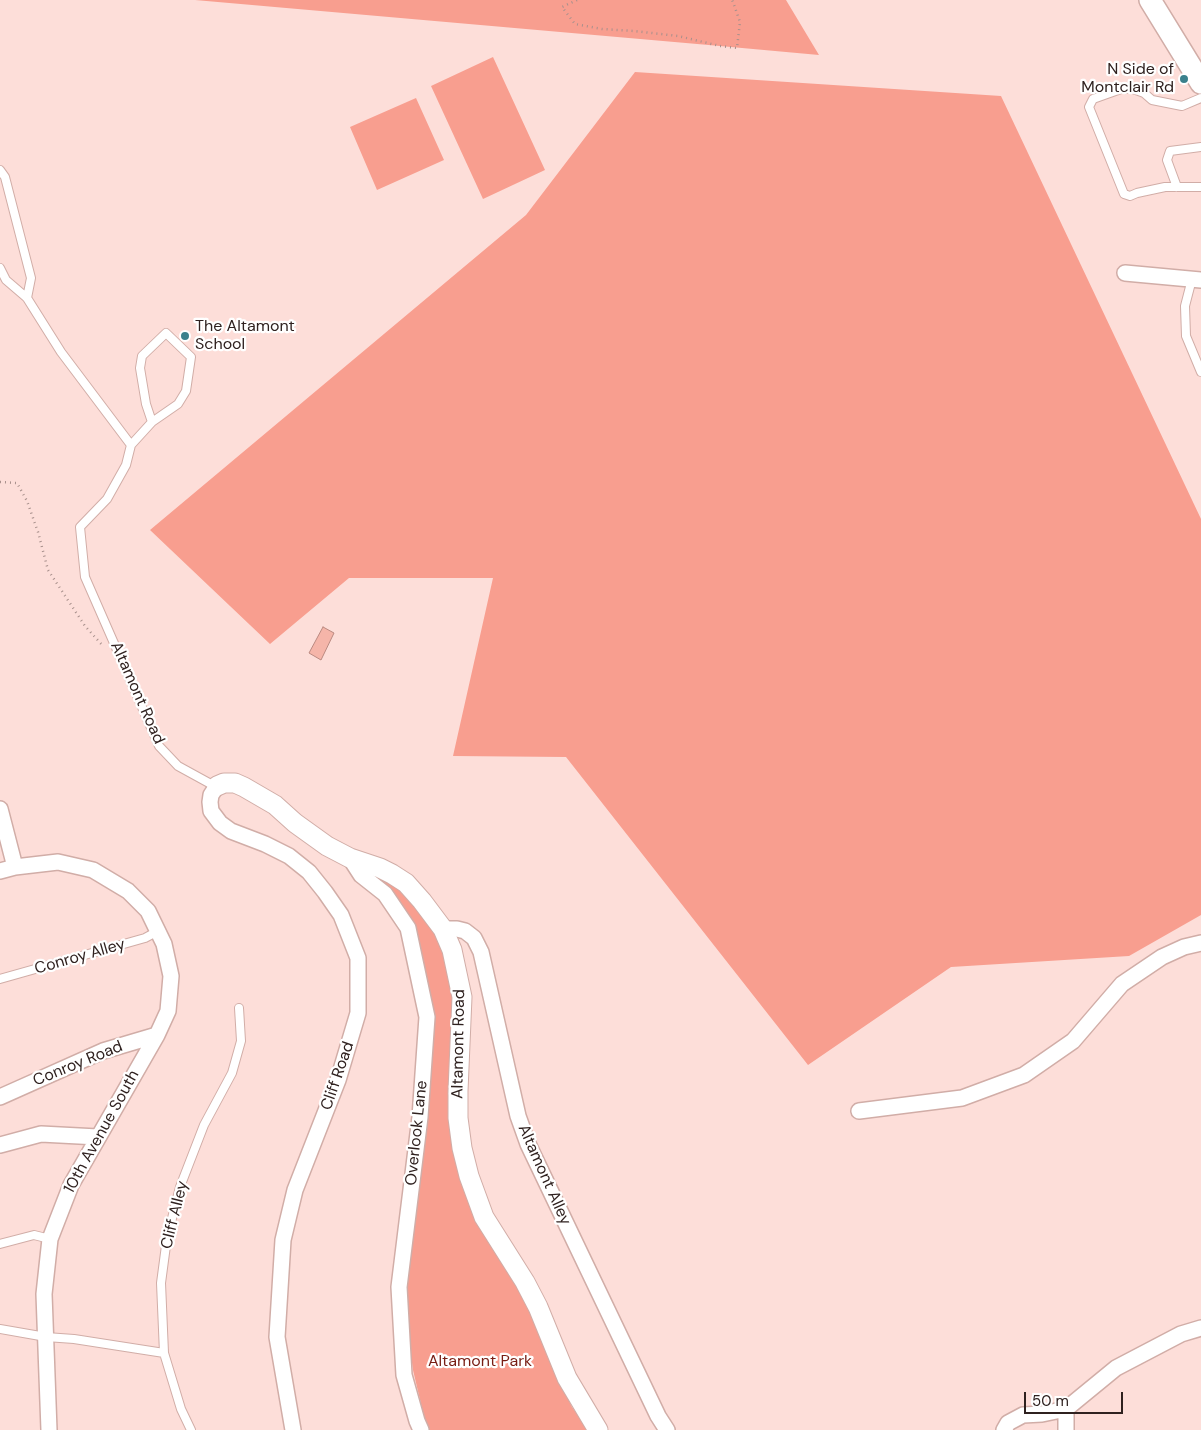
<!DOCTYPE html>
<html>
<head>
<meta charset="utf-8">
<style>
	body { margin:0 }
	#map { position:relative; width:1201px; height:1430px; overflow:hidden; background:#fdded9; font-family:"DM Sans",sans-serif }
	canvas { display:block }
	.scale { position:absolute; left:1024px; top:1392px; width:99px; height:22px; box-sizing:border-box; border:2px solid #2f211f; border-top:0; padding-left:6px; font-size:15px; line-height:18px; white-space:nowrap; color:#2f211f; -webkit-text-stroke:4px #fff; paint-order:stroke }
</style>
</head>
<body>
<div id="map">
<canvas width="1201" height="1430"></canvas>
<div class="scale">50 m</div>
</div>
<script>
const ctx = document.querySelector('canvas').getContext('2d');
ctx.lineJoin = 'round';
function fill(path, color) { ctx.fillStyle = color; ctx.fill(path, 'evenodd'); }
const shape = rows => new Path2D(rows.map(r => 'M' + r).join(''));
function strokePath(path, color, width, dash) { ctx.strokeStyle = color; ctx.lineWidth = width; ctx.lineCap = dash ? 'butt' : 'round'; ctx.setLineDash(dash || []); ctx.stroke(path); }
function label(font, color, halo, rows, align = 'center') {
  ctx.font = font + ' "DM Sans",sans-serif'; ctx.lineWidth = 4.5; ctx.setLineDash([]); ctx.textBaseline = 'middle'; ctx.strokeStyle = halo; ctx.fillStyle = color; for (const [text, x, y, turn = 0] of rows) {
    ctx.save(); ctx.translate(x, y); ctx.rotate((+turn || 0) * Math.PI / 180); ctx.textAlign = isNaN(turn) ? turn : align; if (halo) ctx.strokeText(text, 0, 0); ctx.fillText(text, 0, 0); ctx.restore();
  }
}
const green = shape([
	[195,0,786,0,819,55,720,46],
	[493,57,545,170,483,199,431,86],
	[635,72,1001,96,1201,519,1201,915,1129,956,951,967,808,1065,566,757,453,756,493,578,349,578,270,644,150,530,526,215],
	[416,98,444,160,377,190,350,127],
	[368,870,401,890,417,907,436,934,448,967,454,1001,454,1154,465,1191,480,1227,526,1302,552,1365,572,1407,589,1430,429,1430,425,1421,413,1370,405,1315,405,1286,422,1143,419,948]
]);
const water = shape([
	[323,627,334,633,321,660,309,653,323,627]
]);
const path = shape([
	[577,0,562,7,575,24,602,29,634,31,678,36,720,46,737,48,740,22,733,2,732,0],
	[0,482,17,483,27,501,38,532,48,570,85,626,103,646]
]);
const service = shape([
	[1201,98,1182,106,1152,100,1144,93,1133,89,1121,89,1093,99,1089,107,1124,194,1130,196,1137,193,1165,187,1201,187],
	[0,170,5,177,31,278,27,298],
	[1177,187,1167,160,1170,151,1201,147],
	[0,268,6,280,27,298,61,352,131,445,126,465,107,499,80,527,85,577,159,746,178,766,209,783,217,786],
	[1192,279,1185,306,1186,336,1201,372],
	[131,445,152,422,146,404,140,368,142,356,166,333,191,357,186,391,178,404,152,422],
	[0,979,145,938,158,931],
	[0,1244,34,1235,50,1239],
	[0,1329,46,1337,74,1339,164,1353],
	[191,1430,181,1409,164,1353,161,1283,167,1238,180,1187,204,1125,232,1073,241,1041,239,1008]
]);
const minor = shape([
	[1125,273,1201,280],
	[217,786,211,795,210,802,211,811,220,823,231,831,265,844,289,856,309,872,325,892,341,915,358,958,358,1013,338,1080,295,1190,283,1240,277,1337,293,1430],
	[0,809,15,867],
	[350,858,361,875,385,894,408,928,427,1017,420,1117,399,1287,404,1375,417,1421,421,1430],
	[0,871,15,867,58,862,93,870,128,891,148,911,164,944,171,976,168,1011,157,1035,71,1185,50,1239,44,1294,49,1430],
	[443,929,457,929,465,931,474,938,481,952,518,1116,528,1144,658,1416,667,1430],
	[0,1097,103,1051,157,1035],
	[859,1111,962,1098,1024,1075,1073,1041,1122,984,1162,957,1184,947,1201,943],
	[0,1145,41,1134,98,1137],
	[1004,1430,1008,1423,1023,1415,1042,1414,1066,1409,1116,1368,1181,1334,1201,1328],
	[1066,1430,1066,1409]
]);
const tertiary = shape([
	[217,786,224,783,235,783,244,787,275,805,295,823,327,846,350,858,380,868,392,874,406,883,422,901,443,929,452,950,462,997,458,1091,458,1118,462,1148,469,1176,484,1217,525,1282,538,1307,567,1378,598,1430]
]);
const secondary = shape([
	[1150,0,1201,83]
]);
const markers = [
	[1184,79,5,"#3b808c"],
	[185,336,5,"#3b808c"]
];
const poiNames = [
	["N Side of",1174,70],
	["Montclair Rd",1174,88],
	["The Altamont",195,327,"left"],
	["School",195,345,"left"]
];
const streetNames = [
	["Altamont Road",137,693,66],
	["Conroy Alley",80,957,-16],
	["Altamont Road",459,1044,-89],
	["Conroy Road",78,1064,-22],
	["Cliff Road",338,1076,-71],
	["10th Avenue South",102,1132,-61],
	["Overlook Lane",417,1133,-84],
	["Altamont Alley",544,1175,66],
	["Cliff Alley",175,1215,-76]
];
const parkNames = [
	["Altamont Park",480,1362]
];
fill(green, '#f89e8f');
fill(water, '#f5b5a9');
strokePath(water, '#ba8980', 1);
strokePath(service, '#d1ada7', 10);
strokePath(minor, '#d1ada7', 18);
strokePath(tertiary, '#d1ada7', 21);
strokePath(secondary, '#d1ada7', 24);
strokePath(path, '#a8908c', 2.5, [1, 4]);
strokePath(service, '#fff', 8);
strokePath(minor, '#fff', 15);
strokePath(tertiary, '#fff', 19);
strokePath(secondary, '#fff', 21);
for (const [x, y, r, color] of markers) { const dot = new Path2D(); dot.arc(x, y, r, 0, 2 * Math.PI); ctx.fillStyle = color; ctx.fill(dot); strokePath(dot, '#fff', 2); }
label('16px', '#2f211f', '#fff', poiNames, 'right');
label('16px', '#2f211f', '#fff', streetNames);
label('16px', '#781e14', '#fff', parkNames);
</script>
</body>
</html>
